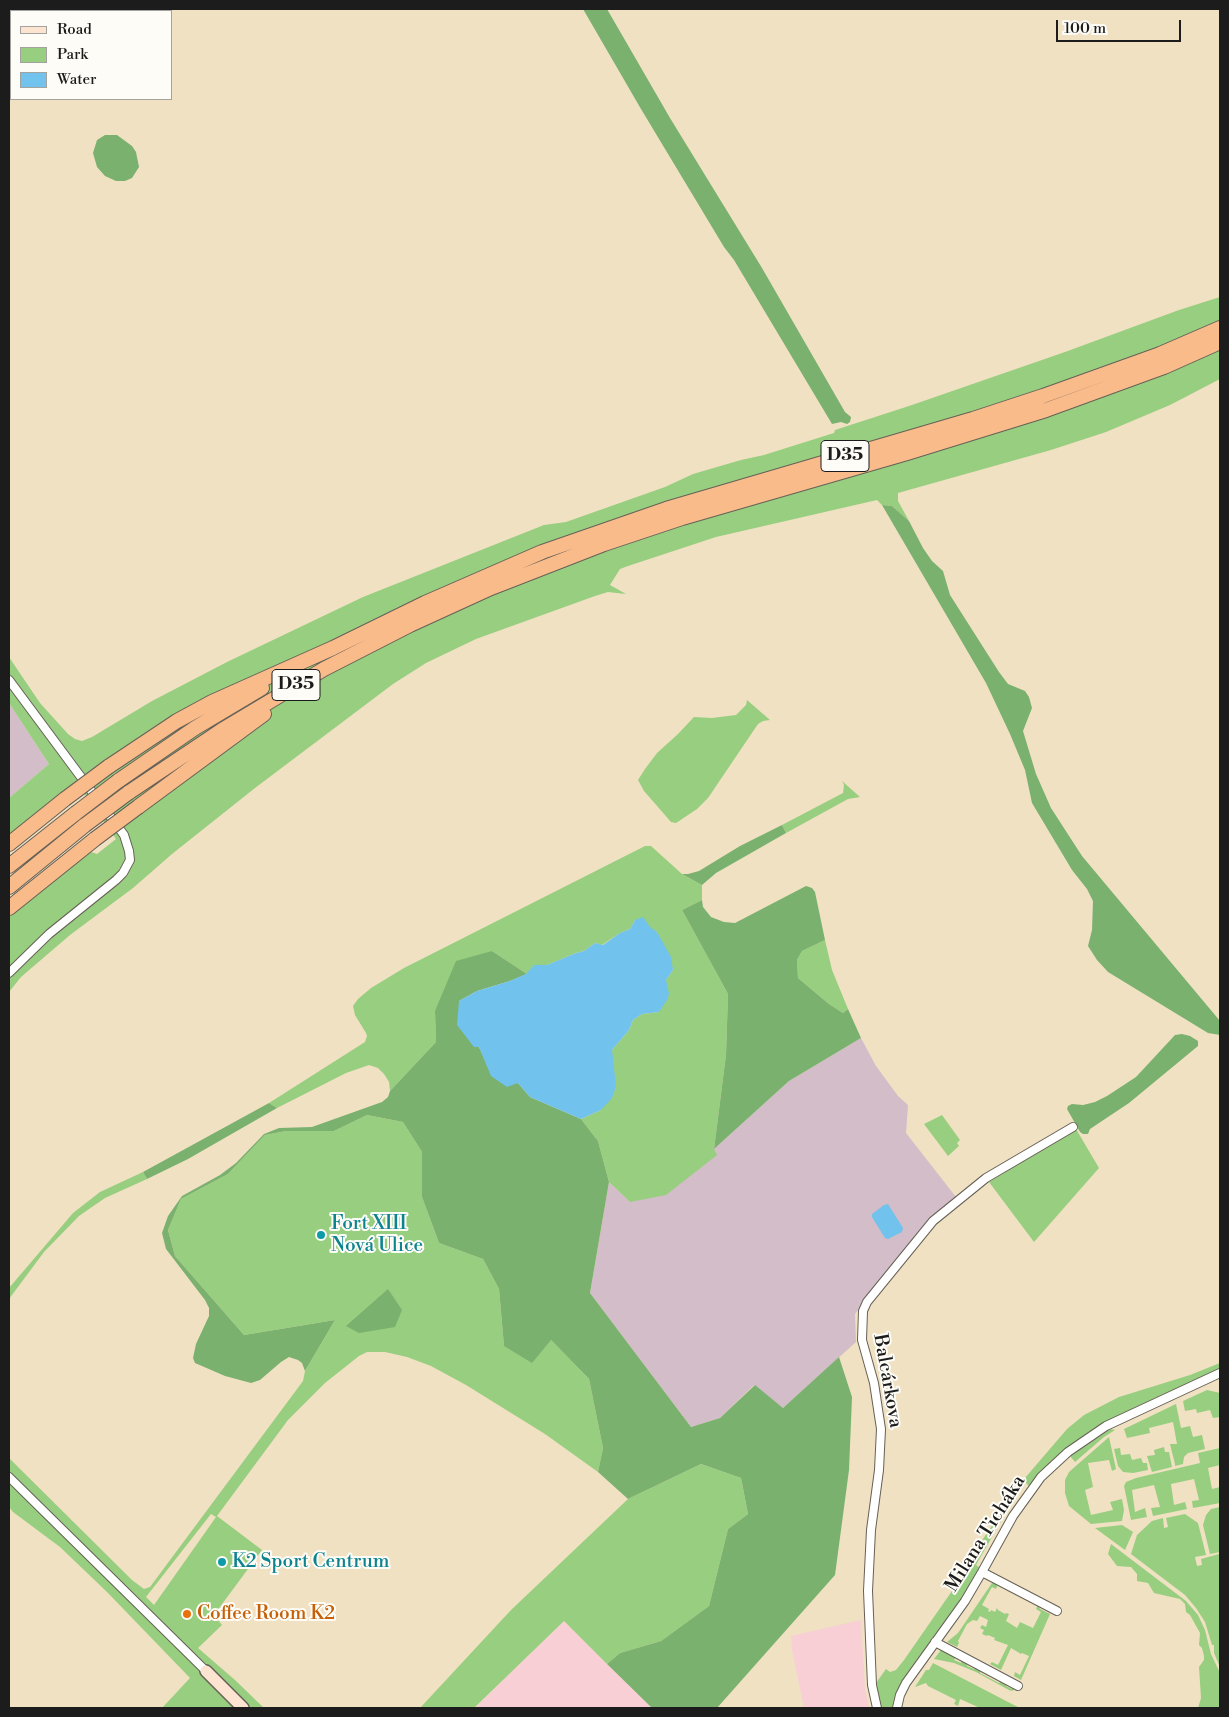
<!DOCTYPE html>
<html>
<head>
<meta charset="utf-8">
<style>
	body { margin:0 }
	#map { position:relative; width:1229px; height:1717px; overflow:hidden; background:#f0e1c3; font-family:"Libre Bodoni",serif }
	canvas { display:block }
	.frame { position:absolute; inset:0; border:10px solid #1c1c1c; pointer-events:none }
	.legend { position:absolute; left:10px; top:10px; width:162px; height:90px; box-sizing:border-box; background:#fdfcf7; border:1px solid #a3a29f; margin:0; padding:6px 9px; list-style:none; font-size:15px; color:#1c1c1c }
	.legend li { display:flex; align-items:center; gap:10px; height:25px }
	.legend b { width:25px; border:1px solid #a3a29f }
	.scale { position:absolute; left:1056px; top:20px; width:125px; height:22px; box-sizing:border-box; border:2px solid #1c1c1c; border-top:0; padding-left:6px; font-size:15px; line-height:18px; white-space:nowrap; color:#1c1c1c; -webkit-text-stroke:4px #fdfcf7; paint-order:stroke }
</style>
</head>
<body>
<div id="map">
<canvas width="1229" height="1717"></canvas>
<div class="frame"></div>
<ul class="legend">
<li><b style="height:6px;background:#fde4d1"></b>Road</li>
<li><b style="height:14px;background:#98ce7f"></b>Park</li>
<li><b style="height:14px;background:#71c2ed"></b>Water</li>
</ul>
<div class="scale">100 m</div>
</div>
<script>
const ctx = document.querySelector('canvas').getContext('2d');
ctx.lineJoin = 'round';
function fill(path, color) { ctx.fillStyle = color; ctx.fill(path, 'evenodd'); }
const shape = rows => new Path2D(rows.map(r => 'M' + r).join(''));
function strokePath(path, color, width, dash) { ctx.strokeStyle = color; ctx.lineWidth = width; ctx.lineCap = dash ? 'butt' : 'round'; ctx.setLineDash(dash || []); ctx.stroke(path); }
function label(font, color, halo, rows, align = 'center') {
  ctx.font = font + ' "Libre Bodoni",serif'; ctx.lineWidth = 4; ctx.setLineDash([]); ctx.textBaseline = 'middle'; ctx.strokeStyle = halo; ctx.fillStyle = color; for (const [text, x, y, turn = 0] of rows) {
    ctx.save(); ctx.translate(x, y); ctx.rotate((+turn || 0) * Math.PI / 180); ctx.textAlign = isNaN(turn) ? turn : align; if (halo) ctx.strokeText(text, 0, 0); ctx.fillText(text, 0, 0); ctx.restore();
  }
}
const built = shape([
	[861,1620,865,1689,869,1708,804,1708,792,1650,791,1636],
	[564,1621,652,1708,475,1708,499,1684]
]);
const industrial = shape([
	[9,703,49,764,9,798],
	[861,1038,876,1066,898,1096,908,1105,906,1133,956,1197,912,1240,855,1314,856,1342,783,1408,754,1385,720,1418,691,1427,590,1293,609,1182,630,1202,714,1149,789,1081]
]);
const green = shape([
	[1220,297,1220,379,1170,405,1106,432,1051,450,898,493,898,501,909,521,892,506,882,505,877,500,716,537,628,566,620,569,610,585,626,594,608,592,595,596,476,639,426,663,393,684,255,788,172,854,133,888,70,935,21,977,9,992,9,917,31,897,91,852,97,854,116,839,76,782,9,837,9,798,49,764,9,703,9,657,40,703,68,734,75,739,82,741,92,737,152,701,227,662,363,597,544,525,566,522,665,487,693,474,741,460,764,455,834,433,835,430,912,405,1065,352,1179,310],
	[747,700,770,720,763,721,758,724,708,798,697,809,676,823,671,822,644,791,638,780,645,769,657,753,678,734,694,717,712,718,736,715,746,705],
	[842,781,860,797,848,799,786,833,782,825,843,793,844,785],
	[645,846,651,846,682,874,702,885,702,900,682,910,728,994,726,1055,714,1149,717,1155,666,1195,630,1202,609,1182,598,1141,581,1119,601,1110,612,1050,629,1030,633,1020,642,1014,659,1012,666,980,673,970,657,932,635,920,630,929,620,933,602,945,595,943,584,951,576,953,547,965,534,965,527,974,492,951,435,1011,436,1042,390,1091,389,1082,384,1074,378,1068,369,1065,346,1073,277,1108,269,1103,365,1042,367,1036,366,1033,355,1015,353,1006,358,999,371,988,404,968],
	[825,940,832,970,848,1009,843,1013,829,1004,798,978,797,960,802,951],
	[367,1115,403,1122,422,1152,422,1197,439,1243,483,1259,499,1289,504,1346,551,1340,589,1379,603,1448,598,1472,545,1434,466,1385,431,1366,407,1357,385,1352,367,1352,359,1356,325,1383,288,1420,217,1516,262,1550,214,1615,222,1625,198,1648,235,1680,264,1708,162,1708,190,1678,107,1592,60,1547,13,1512,9,1507,9,1458,132,1580,144,1589,150,1587,303,1381,305,1371,335,1320,244,1335,175,1256,168,1230,181,1199,228,1174,265,1135,286,1131,334,1131],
	[211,1514,216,1517,154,1605,146,1597],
	[942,1115,960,1140,957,1143,959,1146,948,1156,924,1124],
	[1076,1129,1099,1168,1034,1242,989,1182],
	[143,1172,147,1179,105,1198,79,1216,44,1252,9,1299,9,1288,73,1213,100,1192],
	[1220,1363,1220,1369,1140,1405,1093,1430,1058,1456,1029,1486,1024,1481,976,1565,980,1568,964,1595,905,1677,893,1708,881,1708,876,1683,886,1669,890,1672,896,1670,904,1660,970,1565,979,1545,1019,1485,1067,1429,1084,1415,1119,1397,1190,1375],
	[1207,1390,1220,1393,1220,1417,1213,1418,1210,1410,1197,1413,1196,1409,1185,1411,1183,1401],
	[1176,1404,1181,1428,1190,1426,1193,1437,1202,1435,1205,1449,1188,1453,1184,1457,1183,1464,1175,1466,1175,1464,1170,1444,1177,1444,1173,1422,1149,1428,1150,1433,1127,1438,1124,1429],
	[1110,1429,1115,1430,1104,1437,1075,1462,1070,1456],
	[1109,1437,1116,1469,1112,1471,1109,1460,1088,1463,1093,1487,1085,1490,1091,1515,1113,1510,1110,1502,1122,1499,1124,1510,1122,1521,1091,1524,1069,1506,1065,1493,1065,1480,1069,1472],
	[1164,1447,1165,1452,1169,1452,1172,1467,1152,1472,1147,1456,1155,1455,1154,1450],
	[1120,1448,1121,1455,1130,1454,1132,1460,1141,1458,1143,1463,1147,1463,1148,1470,1133,1473,1123,1472,1118,1466,1114,1449],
	[1220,1448,1220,1465,1208,1468,1212,1489,1220,1487,1220,1503,1193,1508,1192,1501,1199,1500,1194,1479,1171,1484,1174,1505,1185,1502,1187,1509,1153,1516,1151,1508,1160,1507,1154,1485,1132,1490,1135,1512,1145,1508,1147,1517,1131,1520,1124,1486,1126,1482,1136,1478,1200,1463,1198,1453],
	[701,1464,741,1478,748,1514,728,1529,709,1606,661,1641,620,1653,607,1664,564,1621,474,1708,420,1708,511,1610,628,1499],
	[1220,1507,1220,1552,1210,1554,1203,1525,1206,1515,1211,1509],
	[1185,1514,1198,1523,1206,1555,1195,1557,1197,1566,1202,1565,1201,1559,1219,1554,1220,1667,1214,1653,1214,1645,1212,1645,1205,1622,1196,1608,1185,1595,1131,1554,1137,1535,1152,1521,1163,1518,1164,1528,1168,1527,1166,1518],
	[1122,1525,1133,1532,1125,1550,1095,1528],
	[1111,1544,1186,1601,1198,1615,1205,1630,1211,1654,1220,1673,1220,1708,1198,1708,1201,1698,1199,1667,1204,1660,1204,1656,1202,1648,1199,1645,1200,1633,1190,1615,1186,1612,1185,1604,1180,1599,1154,1593,1148,1583,1137,1581,1137,1574,1131,1567,1117,1566,1108,1554],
	[992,1583,998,1584,996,1589,992,1587,982,1605,989,1609,988,1611,990,1612,991,1610,995,1612,997,1608,998,1610,1005,1614,1006,1613,1009,1614,1006,1621,1017,1628,1020,1622,1033,1628,1041,1612,1036,1609,1038,1605,1040,1609,1050,1614,1021,1680,1014,1676,1015,1672,1020,1675,1029,1656,1022,1653,1021,1654,1011,1648,1001,1670,990,1664,992,1662,998,1665,1008,1645,994,1640,995,1638,988,1635,987,1636,982,1634,984,1630,980,1628,982,1625,986,1627,988,1620,980,1616,977,1621,973,1620,967,1624,958,1641,959,1643,957,1647,947,1642,958,1633],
	[941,1650,956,1657,954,1660,961,1663,962,1660,967,1663,967,1666,974,1669,976,1667,981,1670,980,1673,999,1683,1002,1681,1007,1683,1006,1686,1012,1689,1013,1687,1016,1688,1012,1691,1009,1690,976,1672,954,1663,934,1659],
	[933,1663,1010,1703,1020,1708,980,1708,960,1699,958,1706,954,1704,956,1700,928,1686,926,1683,915,1687,926,1670,929,1670]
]);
const forest = shape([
	[583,9,607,9,670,118,762,268,845,412,851,417,850,422,847,424,841,422,832,424,734,260,724,247,641,109],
	[105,135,117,135,132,146,136,152,139,167,132,178,125,181,116,181,105,176,97,167,93,153,97,140],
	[882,505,892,506,909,521,923,548,932,561,943,571,950,595,999,672,1008,684,1025,691,1029,697,1032,708,1023,731,1036,774,1051,808,1082,856,1220,1021,1220,1035,1208,1033,1108,972,1097,960,1088,946,1092,930,1093,901,1087,889,1072,870,1032,803,1025,770,1010,734,986,683],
	[782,825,786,833,716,873,702,885,682,874,688,874,699,871,740,846],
	[806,886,812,888,815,892,825,940,802,951,797,960,798,978,829,1004,843,1013,848,1009,861,1038,789,1081,714,1149,726,1055,728,994,682,910,702,900,703,907,711,917,724,922,735,923],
	[492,951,527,974,510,981,477,991,459,1001,459,1008,479,1047,492,1076,518,1083,530,1097,581,1119,598,1141,609,1182,590,1293,691,1427,720,1418,755,1385,783,1408,839,1357,852,1397,849,1470,835,1575,717,1708,652,1708,607,1664,620,1653,661,1641,709,1606,728,1529,748,1514,741,1478,701,1464,628,1499,598,1472,603,1448,589,1379,551,1340,532,1363,504,1346,499,1289,483,1259,439,1243,422,1197,422,1152,403,1122,367,1115,334,1131,286,1131,265,1135,228,1174,181,1199,168,1230,175,1256,244,1335,335,1320,305,1371,302,1363,298,1360,289,1357,281,1362,260,1380,251,1383,225,1376,195,1363,193,1358,196,1344,209,1316,209,1308,205,1300,166,1249,162,1233,168,1216,182,1196,220,1175,236,1163,264,1134,279,1128,312,1127,382,1102,388,1097,390,1091,436,1042,435,1011,456,961],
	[1182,1034,1190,1036,1198,1041,1198,1046,1129,1103,1090,1129,1088,1134,1083,1134,1080,1132,1067,1109,1068,1106,1072,1104,1083,1105,1095,1102,1107,1096,1136,1077,1175,1035],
	[269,1103,277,1108,188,1159,147,1179,143,1172],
	[388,1289,402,1310,395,1327,359,1333,346,1326]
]);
const water = shape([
	[643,917,650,927,657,932,671,957,673,970,666,980,669,994,667,1000,659,1012,642,1014,633,1020,629,1030,612,1050,616,1086,612,1098,601,1110,581,1119,530,1097,518,1083,507,1087,491,1076,479,1047,474,1047,457,1025,459,1001,477,991,510,981,526,974,534,965,547,965,576,953,584,951,595,943,603,945,620,933,630,929,635,920],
	[888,1204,903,1228,902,1232,888,1239,885,1238,872,1217,872,1214,884,1205]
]);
const street = shape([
	[9,680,124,835,129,851,130,860,123,873,116,880,49,934,9,973],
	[9,1477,206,1671],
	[982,1572,1057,1611],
	[935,1642,1018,1686],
	[877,1708,872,1685,868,1591,871,1530,879,1470,881,1429,874,1383,862,1340,863,1311,867,1302,933,1221,986,1178,1073,1127],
	[897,1708,900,1695,906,1683,965,1601,982,1572,1013,1516,1041,1477,1068,1452,1106,1426,1220,1373]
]);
const secondary = shape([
	[206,1671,243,1708]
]);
const highway = shape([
	[108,767,177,721,212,702,333,648,425,603,542,552,666,509,973,419,1043,396,1160,354,1220,328],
	[118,781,195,728,262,688],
	[128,793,222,730,324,669,410,625,491,588,604,544,682,518,907,453,1046,410,1164,367,1220,342],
	[138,807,264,714],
	[9,844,65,799],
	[9,866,76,813],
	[9,887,85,825],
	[9,908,95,839]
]);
const highwayBridge = shape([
	[65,799,108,767],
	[76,813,118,781],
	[85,825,128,793],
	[95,839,138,807]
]);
const markers = [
	[321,1235,5,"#0f9aa8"],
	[222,1562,5,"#0f9aa8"],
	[187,1614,5,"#e8710a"]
];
const shields = [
	[845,456,48],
	[296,685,48]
];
const shieldNames = [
	["D35",845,456],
	["D35",296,685]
];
const cultureNames = [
	["Fort XIII",331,1224],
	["Nová Ulice",331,1246],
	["K2 Sport Centrum",232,1562]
];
const streetNames = [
	["Balcárkova",887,1381,80],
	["Milana Ticháka",986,1534,-58]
];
const foodNames = [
	["Coffee Room K2",197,1614]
];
fill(built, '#f7cfd4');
fill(industrial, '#d2bdc8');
fill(green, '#98ce7f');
fill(forest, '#7ab16e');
fill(water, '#71c2ed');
strokePath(street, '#666156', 10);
strokePath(secondary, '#666156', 14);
strokePath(highway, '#666156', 16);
strokePath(street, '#fff', 8);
strokePath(secondary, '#fde4d1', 11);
strokePath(highway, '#fabb8b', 14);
strokePath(highwayBridge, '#666156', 16, []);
strokePath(highwayBridge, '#fabb8b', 14);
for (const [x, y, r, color] of markers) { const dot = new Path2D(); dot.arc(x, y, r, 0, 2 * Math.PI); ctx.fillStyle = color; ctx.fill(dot); strokePath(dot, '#fdfcf7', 2); }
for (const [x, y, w] of shields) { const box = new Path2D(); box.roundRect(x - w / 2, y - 15.5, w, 31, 4); ctx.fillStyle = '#fdfcf7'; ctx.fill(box); strokePath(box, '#1c1c1c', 1); }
label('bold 18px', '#1c1c1c', null, shieldNames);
label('19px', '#0d838f', '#fdfcf7', cultureNames, 'left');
label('19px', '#1c1c1c', '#fdfcf7', streetNames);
label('19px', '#c56008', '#fdfcf7', foodNames, 'left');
</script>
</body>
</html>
